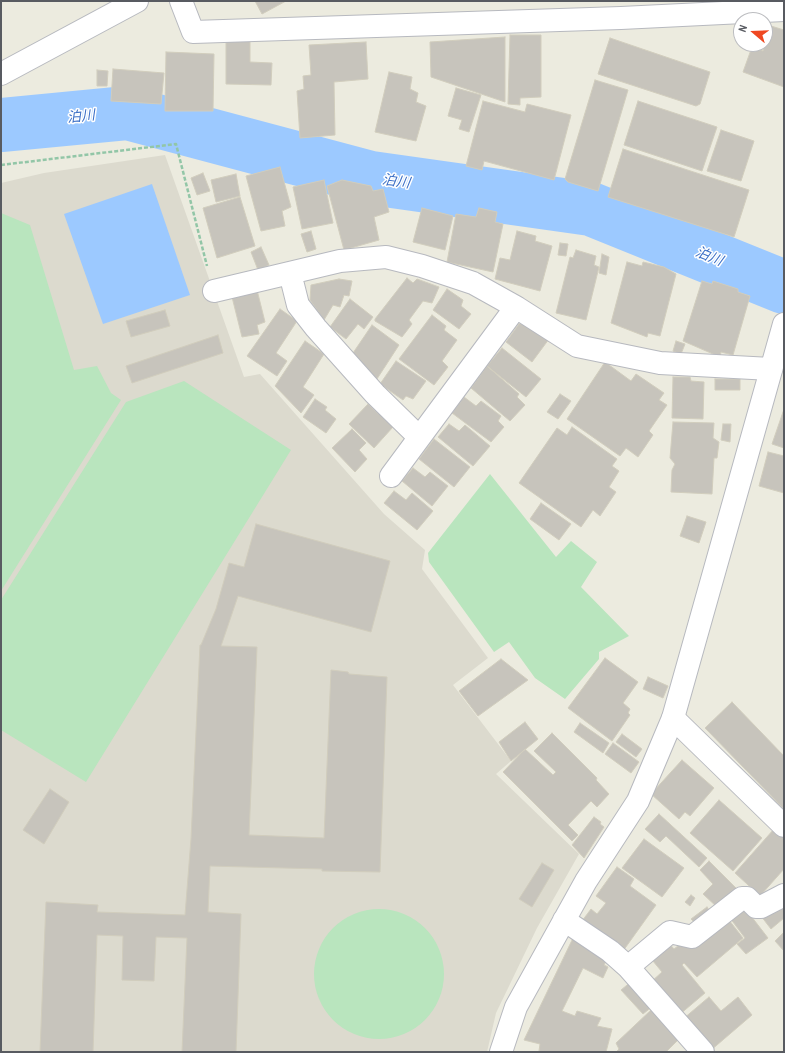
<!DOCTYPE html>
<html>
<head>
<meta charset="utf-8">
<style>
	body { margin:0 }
	#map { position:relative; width:785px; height:1053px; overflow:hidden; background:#ecebdf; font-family:"Archivo Narrow",sans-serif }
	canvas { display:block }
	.frame { position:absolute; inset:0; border:2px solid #585b61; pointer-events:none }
	.north { position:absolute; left:733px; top:12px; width:40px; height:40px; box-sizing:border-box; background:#fff; border:1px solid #bcbdc0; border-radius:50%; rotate:289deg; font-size:11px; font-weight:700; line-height:16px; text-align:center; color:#585b61 }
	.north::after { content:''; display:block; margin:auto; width:14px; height:18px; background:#ef4822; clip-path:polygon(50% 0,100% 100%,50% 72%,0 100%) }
</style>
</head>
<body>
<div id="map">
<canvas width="785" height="1053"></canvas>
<div class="frame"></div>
<div class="north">N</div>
</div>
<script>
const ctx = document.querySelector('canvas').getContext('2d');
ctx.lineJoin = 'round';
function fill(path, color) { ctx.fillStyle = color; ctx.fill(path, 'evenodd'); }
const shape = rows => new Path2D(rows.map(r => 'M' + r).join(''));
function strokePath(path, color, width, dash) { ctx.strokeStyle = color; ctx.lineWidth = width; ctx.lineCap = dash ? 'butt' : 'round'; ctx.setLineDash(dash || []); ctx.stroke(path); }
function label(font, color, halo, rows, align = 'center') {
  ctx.font = font + ' "Archivo Narrow","Noto Sans JP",sans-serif'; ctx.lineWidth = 3; ctx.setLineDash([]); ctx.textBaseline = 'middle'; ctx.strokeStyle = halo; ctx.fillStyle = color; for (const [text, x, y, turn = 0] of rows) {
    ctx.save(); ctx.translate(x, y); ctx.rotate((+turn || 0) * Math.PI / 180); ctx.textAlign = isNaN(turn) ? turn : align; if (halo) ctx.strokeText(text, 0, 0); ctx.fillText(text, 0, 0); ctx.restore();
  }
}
const education = shape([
	[165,155,244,377,260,374,384,514,425,550,422,569,488,658,453,685,511,761,496,774,579,854,537,928,496,1013,487,1052,1,1052,1,183,44,173]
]);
const green = shape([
	[1,213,30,225,74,370,97,366,111,393,121,400,1,591],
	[184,381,291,450,86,782,1,730,1,600,126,402],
	[490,474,556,557,571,541,597,562,581,587,629,636,599,652,599,659,565,699,535,678,509,642,494,652,429,562,428,553],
	'314 974a65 65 0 1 1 130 0a65 65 0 1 1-130 0Z'
]);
const water = shape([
	[152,184,190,295,103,324,64,214]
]);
const river = shape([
	[1,125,127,113,371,178,591,209,784,287]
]);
const building = shape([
	[255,1,286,1,262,14,255,1],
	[771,26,784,30,784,87,743,72,752,47,763,51,771,26],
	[510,35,541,35,541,97,520,98,520,105,508,104,510,35],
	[505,37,505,102,431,77,430,42,505,37],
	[610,38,710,72,700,104,696,106,598,74,610,38],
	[226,40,250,41,250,62,272,63,271,85,226,84,226,40],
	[366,42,368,79,334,82,335,135,300,138,297,91,304,89,303,76,311,75,309,45,366,42],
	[166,52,214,54,213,111,165,111,166,52],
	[113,69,164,73,161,104,111,101,113,69],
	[97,70,108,71,107,86,97,86,97,70],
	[389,72,412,77,410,89,418,93,416,102,426,106,416,141,375,132,389,72],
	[595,80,628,90,598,191,568,182,565,179,595,80],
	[456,88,481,95,469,132,459,129,462,120,448,116,456,88],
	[483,101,525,112,527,104,571,115,554,180,484,161,482,170,466,166,483,101],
	[638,101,717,127,702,171,624,145,638,101],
	[721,130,754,141,741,181,707,171,721,130],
	[623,149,749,190,734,237,608,197,623,149],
	[280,167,291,207,282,211,285,226,261,231,246,176,280,167],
	[203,173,210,191,197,195,191,178,203,173],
	[236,174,240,196,216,202,211,180,236,174],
	[324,180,333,223,302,229,293,187,324,180],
	[342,180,371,186,373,191,383,189,389,212,374,217,379,240,344,250,327,186,342,180],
	[240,197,255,246,217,258,203,208,240,197],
	[422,208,453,216,445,250,413,242,422,208],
	[479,208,497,212,495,222,503,224,493,272,447,262,456,214,476,217,479,208],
	[311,231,316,249,307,252,301,234,311,231],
	[517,231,536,236,535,241,552,246,540,291,495,279,500,258,510,260,517,231],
	[560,243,568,244,566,256,558,255,560,243],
	[261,247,269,265,258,270,251,252,261,247],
	[576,250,596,256,594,265,599,267,586,320,556,313,570,257,573,258,576,250],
	[602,254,609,257,606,275,599,273,602,254],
	[627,262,642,266,643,262,664,267,676,274,660,336,648,333,647,337,611,323,627,262],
	[407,278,413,283,417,279,439,287,432,303,423,301,409,320,412,324,402,337,375,321,375,319,407,278],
	[339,279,352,281,349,296,344,295,340,307,333,305,324,320,310,300,311,285,339,279],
	[702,281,712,284,713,281,738,289,738,292,750,296,733,355,721,352,720,357,683,341,702,281],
	[447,289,463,300,461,306,471,314,459,329,433,310,447,289],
	[257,290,265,322,257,325,259,334,242,337,232,297,257,290],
	[350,299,373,317,364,329,358,324,346,339,330,327,350,299],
	[280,309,297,321,276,353,287,361,277,376,247,356,280,309],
	[165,310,170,326,131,337,126,321,165,310],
	[432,315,446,326,444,330,457,340,442,361,448,367,434,385,399,359,432,315],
	[527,323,549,339,532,362,506,342,519,324,527,323],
	[372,325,399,345,375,382,353,353,372,325],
	[218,335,223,353,132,383,126,366,218,335],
	[305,341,324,354,303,387,314,395,301,413,275,386,305,341],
	[676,341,685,344,681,354,673,351,676,341],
	[502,348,541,379,526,397,487,366,502,348],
	[396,361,426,381,413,399,406,396,403,400,380,384,396,361],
	[605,362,631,381,636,374,664,393,659,400,667,405,649,431,653,435,638,457,626,448,620,456,567,419,605,362],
	[487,366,519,394,517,397,525,405,510,421,471,388,487,366],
	[673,377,690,377,691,381,704,382,703,419,672,418,673,377],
	[715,379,740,379,740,390,715,390,715,379],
	[560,394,571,401,558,419,547,412,560,394],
	[464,397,476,406,481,401,501,416,498,421,504,427,491,442,452,413,464,397],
	[315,399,327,407,325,410,336,419,326,433,303,417,315,399],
	[368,404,393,427,374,448,349,424,368,404],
	[783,412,784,412,784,448,772,444,783,412],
	[673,422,714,423,713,438,719,442,717,458,714,458,712,494,671,492,672,470,675,464,670,458,673,422],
	[449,424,459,431,465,425,490,446,473,466,438,437,449,424],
	[723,424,731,424,730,442,721,440,723,424],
	[572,427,617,459,612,466,619,471,609,487,616,492,600,516,593,510,581,527,519,483,557,428,567,435,572,427],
	[352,429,366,443,359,450,367,459,355,472,332,448,352,429],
	[434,439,470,467,454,487,419,459,434,439],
	[768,452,784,456,784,493,759,486,768,452],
	[413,468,425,477,430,472,448,486,432,506,402,481,413,468],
	[394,491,406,500,412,493,433,511,417,530,384,503,394,491],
	[541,503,571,524,559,540,530,519,541,503],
	[687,516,706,522,699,543,680,536,687,516],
	[256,524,390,561,371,632,238,596,221,646,257,647,249,835,324,838,331,670,348,672,349,674,387,677,380,872,322,871,322,869,210,866,208,912,241,914,236,1052,182,1052,187,938,156,937,154,981,122,980,123,936,97,935,93,1052,40,1052,46,902,98,905,97,912,185,915,191,839,200,645,201,645,216,609,229,563,244,567,256,524],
	[605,658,638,682,623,703,630,709,628,713,630,715,612,741,568,708,605,658],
	[501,659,528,680,478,716,459,691,501,659],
	[648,677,668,686,663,698,643,689,648,677],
	[732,702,784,756,784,809,705,728,732,702],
	[525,722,538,739,511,761,499,742,525,722],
	[580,723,609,743,603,753,574,732,580,723],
	[552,733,597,778,596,780,609,794,597,807,591,801,568,825,578,835,572,841,503,772,525,749,553,775,556,772,534,751,552,733],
	[622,734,642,749,636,757,616,742,622,734],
	[613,743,639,762,631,773,605,754,613,743],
	[682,760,714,788,690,816,685,812,679,819,651,794,682,760],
	[50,789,69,802,44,844,23,830,50,789],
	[719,800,762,838,733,871,690,833,719,800],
	[659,814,707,858,699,867,666,836,660,842,645,829,659,814],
	[594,817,601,822,600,824,604,827,584,858,572,845,594,817],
	[774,829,784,838,784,869,760,896,735,873,774,829],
	[644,839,684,868,662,897,622,868,644,839],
	[709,861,737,889,718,908,703,894,713,884,700,870,709,861],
	[542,863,554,870,532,907,519,899,542,863],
	[617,867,634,879,630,886,656,905,623,951,582,921,591,909,597,914,606,903,596,896,617,867],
	[691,895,695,898,690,906,685,902,691,895],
	[779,902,784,909,784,918,771,929,761,916,779,902],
	[741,903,768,938,746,954,737,944,745,938,727,914,741,903],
	[707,907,711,913,696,924,691,919,707,907],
	[725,915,743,938,697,977,684,963,682,965,705,993,679,1015,651,982,662,972,648,955,666,940,674,949,687,939,725,915],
	[784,932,784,951,775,941,784,932],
	[574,936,609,956,604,965,608,967,603,978,583,968,562,1011,575,1016,577,1011,601,1018,597,1026,612,1029,606,1052,543,1052,539,1051,540,1044,524,1040,574,936],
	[632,981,653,1006,643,1014,621,990,632,981],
	[709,997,721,1011,738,997,752,1015,710,1051,683,1019,709,997],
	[651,1010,679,1039,666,1052,616,1052,619,1049,616,1043,651,1010]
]);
const path = shape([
	[1,165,176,144,207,266]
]);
const minor = shape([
	[181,1,193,32,621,18,784,10],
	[290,273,298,305,316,328,375,394,419,437],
	[214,291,340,261,386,257,422,266,473,283,516,307,577,346,660,363,771,369],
	[391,476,516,307],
	[564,920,610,951,628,967,703,1052],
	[628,967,670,932,692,937,742,898,747,898,756,907,761,907,784,895],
	[501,1052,516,1007,586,881,638,801,673,718,784,826]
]);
const tertiary = shape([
	[1,74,137,1],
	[673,718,784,324]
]);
const waterNames = [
	["泊川",81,117,-6],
	["泊川",396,182,8],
	["泊川",709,257,22]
];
fill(education, '#dcdace');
fill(green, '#b9e5be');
fill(water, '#9cc9ff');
strokePath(river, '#9cc9ff', 54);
fill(building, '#c7c4bc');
strokePath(building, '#d1cdbd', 1);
strokePath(minor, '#b7b9bf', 24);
strokePath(tertiary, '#b7b9bf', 24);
strokePath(path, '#92c6a7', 2.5, [4, 2]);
strokePath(minor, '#fff', 22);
strokePath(tertiary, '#fff', 22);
label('italic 14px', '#3b6fc6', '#fff', waterNames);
</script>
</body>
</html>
